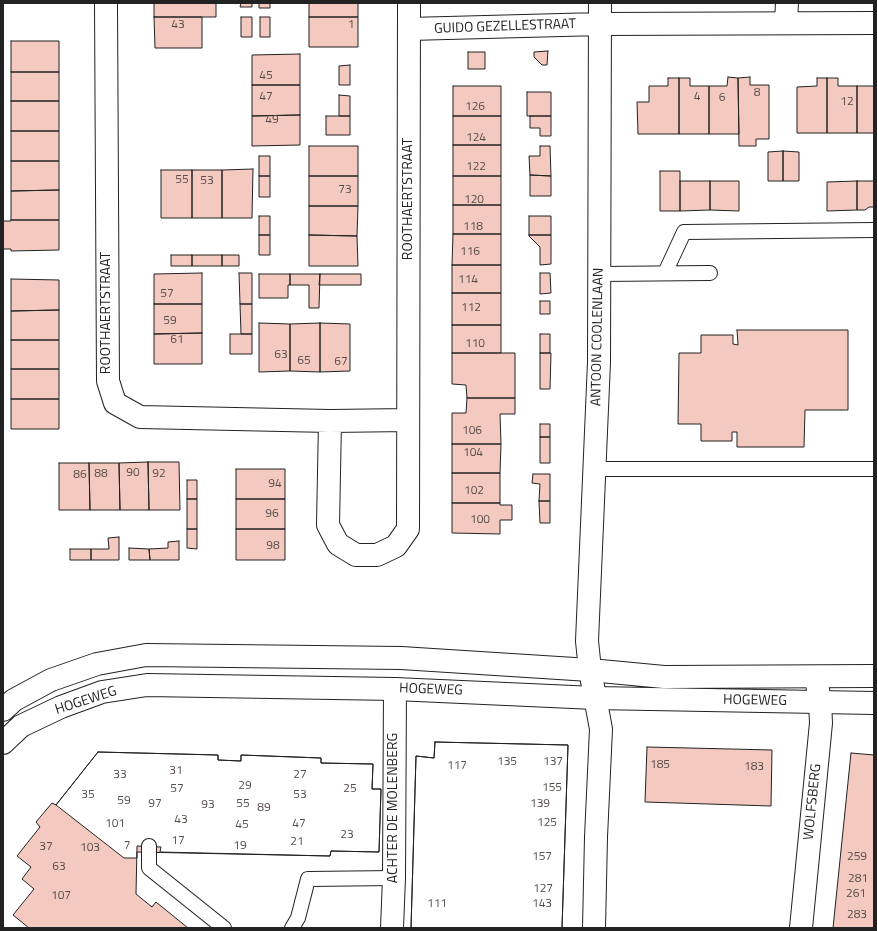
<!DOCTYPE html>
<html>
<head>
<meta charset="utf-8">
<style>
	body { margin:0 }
	#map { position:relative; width:877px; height:931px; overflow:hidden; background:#fff; font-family:"Titillium Web",sans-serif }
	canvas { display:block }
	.frame { position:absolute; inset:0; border:4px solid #222; pointer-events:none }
</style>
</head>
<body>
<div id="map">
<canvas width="877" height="931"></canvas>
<div class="frame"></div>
</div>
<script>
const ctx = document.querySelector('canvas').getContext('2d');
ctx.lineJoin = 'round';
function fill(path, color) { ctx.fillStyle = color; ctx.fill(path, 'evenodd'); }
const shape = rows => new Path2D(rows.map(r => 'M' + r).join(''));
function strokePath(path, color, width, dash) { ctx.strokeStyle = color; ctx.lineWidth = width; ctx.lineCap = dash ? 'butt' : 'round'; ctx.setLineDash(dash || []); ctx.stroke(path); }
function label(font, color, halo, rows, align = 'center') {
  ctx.font = font + ' "Titillium Web",sans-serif'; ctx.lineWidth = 3; ctx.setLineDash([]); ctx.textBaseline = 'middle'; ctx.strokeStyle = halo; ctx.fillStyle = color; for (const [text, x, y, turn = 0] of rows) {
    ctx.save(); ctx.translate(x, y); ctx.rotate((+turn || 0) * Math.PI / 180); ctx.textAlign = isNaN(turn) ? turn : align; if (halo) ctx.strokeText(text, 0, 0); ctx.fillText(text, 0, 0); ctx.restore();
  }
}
const building = shape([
	[154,3,216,3,216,17,154,17,154,3],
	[241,3,252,3,252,7,240,7,241,3],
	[259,3,270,3,270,8,259,8,259,3],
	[309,3,358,3,358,17,309,17,309,3],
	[154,17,202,17,202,48,155,48,154,17],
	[241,17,252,17,252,37,241,37,241,17],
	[260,17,270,17,270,37,260,37,260,17],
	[309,17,358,17,358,47,309,47,309,17],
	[11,41,59,41,59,72,11,72,11,41],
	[548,51,547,65,542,65,534,57,534,52,548,51],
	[468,52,485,52,485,69,468,69,468,52],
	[300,54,300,85,252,85,252,55,300,54],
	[350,65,350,85,339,85,339,66,350,65],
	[11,72,59,72,59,101,11,101,11,72],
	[728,77,738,78,739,134,709,134,709,86,727,86,728,77],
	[750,77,750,85,769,85,769,139,756,139,756,146,739,146,738,78,750,77],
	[668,78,679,78,679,134,638,134,637,102,649,102,649,86,668,86,668,78],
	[679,78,690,78,690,86,709,86,709,134,679,134,679,78],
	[817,78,827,78,827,133,797,133,797,87,817,86,817,78],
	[827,78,838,78,838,86,857,86,857,133,827,133,827,78],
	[252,85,300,85,300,115,252,116,252,85],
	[453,86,501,86,501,116,453,116,453,86],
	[857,86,874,86,874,133,857,133,857,86],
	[527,92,551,92,551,116,527,116,527,92],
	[339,95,350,96,350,116,339,116,339,95],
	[11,101,59,101,59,131,11,131,11,101],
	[300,115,300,145,252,146,252,116,300,115],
	[326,116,350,116,350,135,326,135,326,116],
	[453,116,501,116,501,145,453,145,453,116],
	[530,116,551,116,551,136,540,136,540,128,530,128,530,116],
	[11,131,59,131,59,161,11,161,11,131],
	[453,145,501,145,501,176,453,176,453,145],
	[309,146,358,146,358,176,309,176,309,146],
	[540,146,550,146,551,176,530,175,529,156,540,156,540,146],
	[783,151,783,181,768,181,768,152,783,151],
	[783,151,799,152,799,181,783,181,783,151],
	[259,156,270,156,270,176,259,176,259,156],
	[11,161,59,161,59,190,11,191,11,161],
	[253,169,252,218,222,218,222,170,253,169],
	[161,170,192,170,192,218,161,218,161,170],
	[192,170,222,170,222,218,192,218,192,170],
	[660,171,680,171,680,211,660,211,660,171],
	[530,175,551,176,551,196,530,196,530,175],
	[259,176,270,176,270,197,259,197,259,176],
	[309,176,358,176,358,206,309,206,309,176],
	[453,176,501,176,501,205,453,205,453,176],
	[680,181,710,181,710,210,680,211,680,181],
	[710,181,739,181,739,211,710,210,710,181],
	[857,181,857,210,827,211,827,182,857,181],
	[857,181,874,181,874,207,869,207,865,210,857,210,857,181],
	[59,190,59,220,11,220,11,191,59,190],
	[453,205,501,205,501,234,453,234,453,205],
	[309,206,358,206,357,236,309,235,309,206],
	[259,216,270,216,270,235,259,235,259,216],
	[529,216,551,216,551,235,529,235,529,216],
	[11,220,59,220,59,250,11,251,11,249,3,249,3,221,11,221,11,220],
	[453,234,501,234,501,265,452,265,453,234],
	[259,235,270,235,270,255,259,255,259,235],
	[309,235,357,236,358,266,309,266,309,235],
	[529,235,551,235,551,264,540,265,540,247,529,236,529,235],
	[171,255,192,255,192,266,171,266,171,255],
	[192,255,222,255,222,266,192,266,192,255],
	[222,255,239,255,239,266,222,266,222,255],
	[452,265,501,265,501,293,452,293,452,265],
	[202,273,202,304,154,304,154,274,202,273],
	[239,273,252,273,252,304,240,304,239,273],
	[540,273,550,273,551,293,540,294,540,273],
	[259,274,290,274,290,285,288,285,288,298,259,298,259,274],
	[290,274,320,274,319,308,309,308,309,285,290,285,290,274],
	[320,274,361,274,361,285,319,285,320,274],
	[11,279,59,280,59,310,11,311,11,279],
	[452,293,501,293,501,325,452,325,452,293],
	[540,301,550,301,550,314,540,314,540,301],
	[154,304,202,304,202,333,154,334,154,304],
	[240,304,252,304,252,334,241,334,240,304],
	[59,310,59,340,11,340,11,311,59,310],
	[259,323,290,324,290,371,259,372,259,323],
	[320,323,320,372,290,371,290,324,320,323],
	[320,323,350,324,350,371,320,372,320,323],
	[452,325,501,325,501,353,452,353,452,325],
	[737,330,848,330,848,410,805,410,804,447,737,447,737,432,732,432,732,441,701,441,701,424,678,424,679,353,701,353,701,335,733,335,733,344,738,345,737,330],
	[202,333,202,364,154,364,154,334,202,333],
	[230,334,252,334,252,354,230,354,230,334],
	[540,334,550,334,550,353,540,353,540,334],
	[11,340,59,340,59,369,11,369,11,340],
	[452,353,515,353,515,398,467,398,466,385,452,384,452,353],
	[540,353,551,353,550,389,540,389,540,353],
	[11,369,59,369,59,399,11,399,11,369],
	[467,398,515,398,515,414,500,414,501,444,452,444,452,413,466,413,467,398],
	[11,399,59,399,59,429,11,429,11,399],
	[540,424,550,424,550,437,540,437,540,424],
	[540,437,550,437,550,463,540,463,540,437],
	[452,444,501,444,500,473,452,473,452,444],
	[148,462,149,510,120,510,119,463,148,462],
	[148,462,179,462,180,510,149,510,148,462],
	[59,463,89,463,90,510,59,510,59,463],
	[89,463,119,463,120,510,90,510,89,463],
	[236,469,285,469,285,499,236,499,236,469],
	[452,473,500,473,500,503,452,503,452,473],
	[533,474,550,474,550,501,539,501,540,484,532,483,533,474],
	[187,480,197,480,197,499,187,499,187,480],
	[187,499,197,499,197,529,187,529,187,499],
	[236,499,285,499,285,529,236,529,236,499],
	[539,501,550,501,550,523,540,523,539,501],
	[452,503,500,503,500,505,512,505,512,520,500,520,500,534,452,533,452,503],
	[187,529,197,529,197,549,187,548,187,529],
	[236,529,285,529,285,560,236,560,236,529],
	[119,537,119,560,91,560,91,549,109,549,108,538,119,537],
	[179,541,179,560,150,560,149,549,168,548,168,542,179,541],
	[129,548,149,549,150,560,129,560,129,548],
	[70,549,91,549,91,560,70,560,70,549],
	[435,742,568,745,562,928,411,928,416,756,434,758,435,742],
	[435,742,568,745,562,928,411,928,416,756,434,758,435,742],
	[647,747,772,750,771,806,645,802,647,747],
	[98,752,218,755,218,760,241,761,241,755,321,758,321,763,373,764,372,789,381,789,379,852,331,851,330,856,137,852,137,858,124,858,56,805,98,752],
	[98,752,218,755,218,760,241,761,241,755,321,758,321,763,373,764,372,789,381,789,379,852,331,851,330,856,160,852,161,847,137,846,136,894,152,907,156,902,188,928,29,928,13,915,34,889,22,879,31,867,17,856,40,827,36,822,52,803,56,805,98,752],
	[851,753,874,755,874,928,833,928,851,753]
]);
const lane = shape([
	[665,273,684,232,874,230],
	[600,274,710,273],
	[593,469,874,469],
	[149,846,149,868,224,928],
	[292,928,298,918,308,879,394,878]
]);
const street = shape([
	[106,3,108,381,115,403,140,417,330,421,408,420],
	[786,22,787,3],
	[409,29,600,24,874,23],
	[330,421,328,525,338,544,356,555,377,555,396,546,408,529,409,3],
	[392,928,394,878,395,689],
	[594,928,596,837,601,729,590,670,587,641,599,362,600,3],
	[801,928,821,723,820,702,816,677]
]);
const secondary = shape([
	[3,710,14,700,51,680,97,664,146,655,401,658,590,670,664,677,874,676],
	[3,743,21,726,61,707,102,692,147,685,395,689,595,698,874,703]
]);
const numberNames = [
	["43",178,25],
	["1",351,25],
	["45",266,76],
	["8",757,93],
	["47",266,97],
	["4",697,97],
	["6",722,98],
	["12",847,102],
	["126",475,107],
	["49",272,120],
	["124",476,138],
	["122",476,167],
	["55",182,180],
	["53",207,181],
	["73",345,190],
	["120",474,200],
	["118",473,227],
	["116",470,252],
	["114",468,280],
	["57",167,294],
	["112",471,308],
	["59",170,321],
	["61",177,340],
	["110",475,344],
	["63",281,355],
	["65",304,361],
	["67",341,362],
	["106",472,431],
	["104",473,453],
	["90",133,473],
	["88",101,474],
	["92",159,474],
	["86",80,475],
	["94",275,484],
	["102",474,491],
	["96",272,514],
	["100",480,520],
	["98",273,546],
	["135",507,762],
	["137",553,762],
	["185",660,765],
	["117",457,766],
	["183",754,767],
	["31",176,771],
	["33",120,775],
	["27",300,775],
	["29",245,786],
	["155",552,788],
	["57",177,789],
	["25",350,789],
	["35",88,795],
	["53",300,795],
	["59",124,801],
	["97",155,804],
	["55",243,804],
	["139",540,804],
	["93",208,805],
	["89",264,808],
	["43",181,820],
	["125",547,823],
	["101",115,824],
	["47",299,824],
	["45",242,825],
	["23",347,835],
	["17",178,841],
	["21",297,842],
	["7",127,846],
	["19",240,846],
	["37",46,847],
	["103",90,848],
	["157",542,857],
	["259",857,857],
	["63",59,867],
	["281",858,879],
	["127",543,889],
	["261",856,894],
	["107",61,896],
	["111",437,904],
	["143",542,904],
	["283",857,915]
];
const streetNames = [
	["GUIDO GEZELLESTRAAT",505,27,-2],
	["ROOTHAERTSTRAAT",409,199,-90],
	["ROOTHAERTSTRAAT",107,313,-90],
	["ANTOON COOLENLAAN",598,337,-89],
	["HOGEWEG",431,690,2],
	["HOGEWEG",86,701,-18],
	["HOGEWEG",755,701,1],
	["WOLFSBERG",813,802,-84],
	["ACHTER DE MOLENBERG",394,808,-90]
];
fill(building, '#f3c9c0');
strokePath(building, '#222', 1);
strokePath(lane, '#222', 16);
strokePath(street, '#222', 24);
strokePath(secondary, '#222', 24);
strokePath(lane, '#fff', 14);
strokePath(street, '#fff', 22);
strokePath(secondary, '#fff', 22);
label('12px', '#564c4a', null, numberNames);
label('14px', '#222', '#fff', streetNames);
</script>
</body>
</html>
